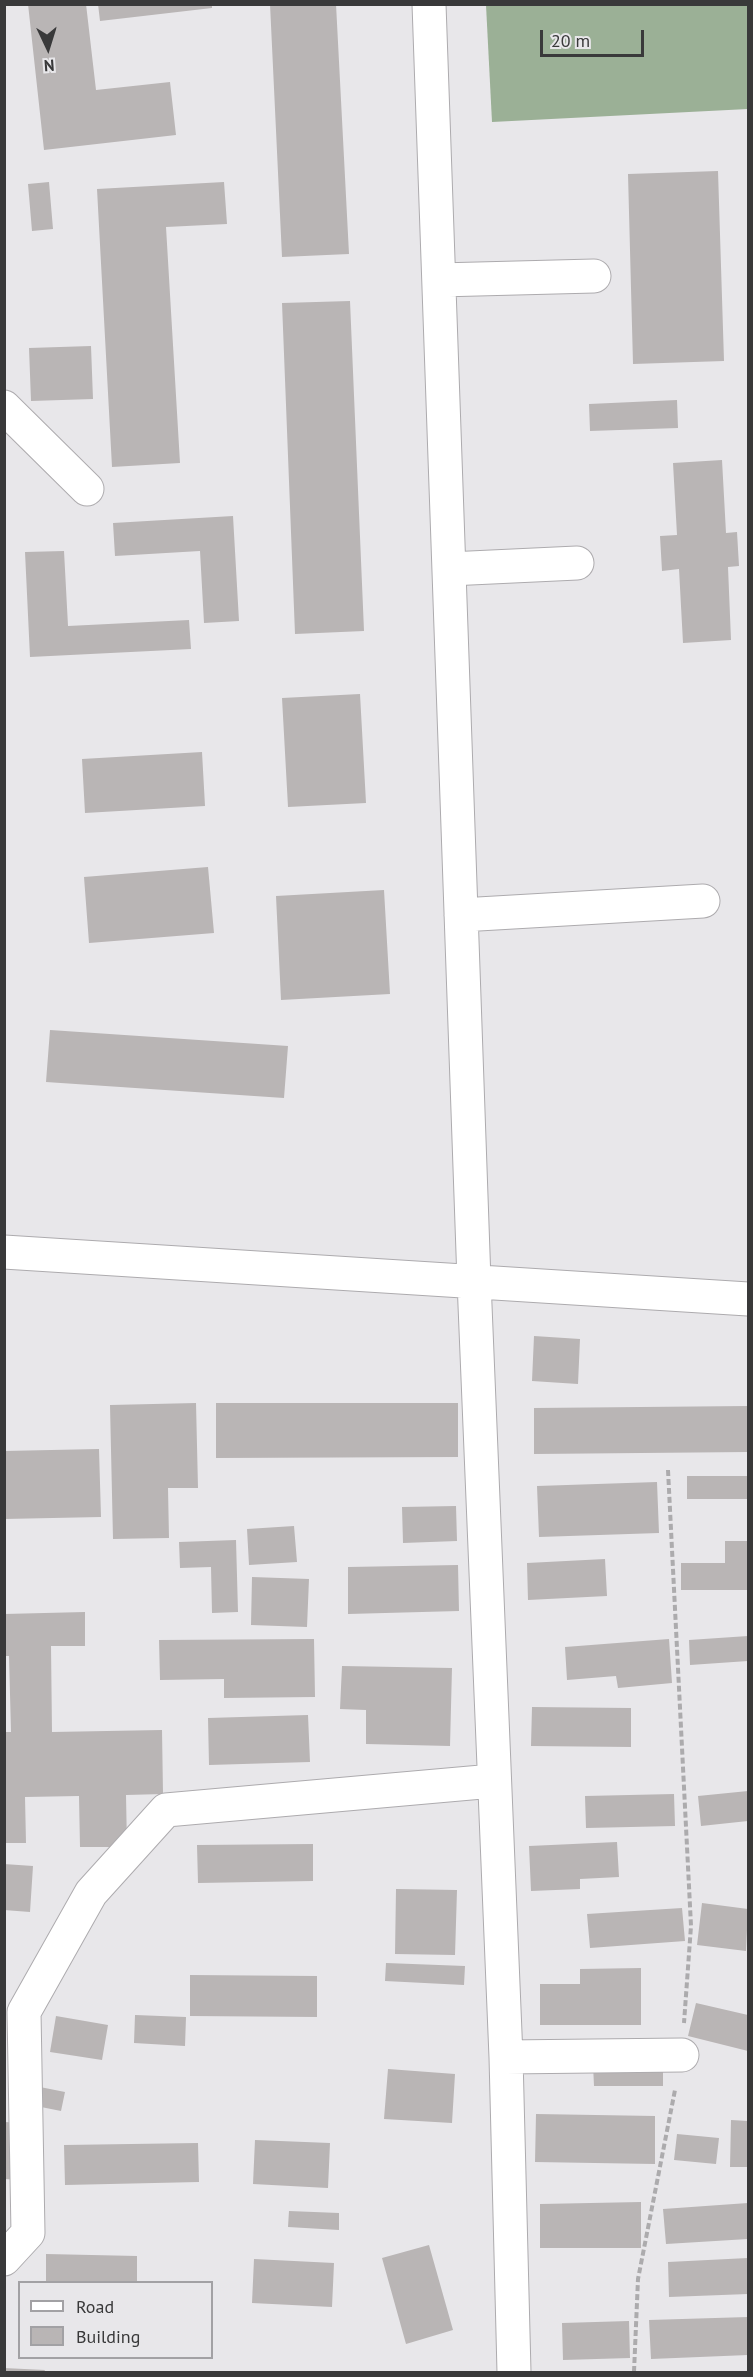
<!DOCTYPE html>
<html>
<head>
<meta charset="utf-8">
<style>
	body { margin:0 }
	#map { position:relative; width:753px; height:2377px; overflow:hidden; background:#e8e7ea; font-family:"PT Sans",sans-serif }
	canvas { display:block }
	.frame { position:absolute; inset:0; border:6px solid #39393a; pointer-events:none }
	.legend { position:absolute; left:18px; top:2281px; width:195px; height:78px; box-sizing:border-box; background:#e8e7ea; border:2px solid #a2a1a4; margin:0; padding:8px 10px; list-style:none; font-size:18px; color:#39393a }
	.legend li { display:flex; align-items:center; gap:12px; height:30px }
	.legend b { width:30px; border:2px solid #a2a1a4 }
	.north { position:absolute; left:18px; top:18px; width:60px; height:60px; -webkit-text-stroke:4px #e8e7ea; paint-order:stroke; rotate:176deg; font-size:16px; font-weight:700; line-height:24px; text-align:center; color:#39393a }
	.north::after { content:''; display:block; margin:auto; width:21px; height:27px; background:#39393a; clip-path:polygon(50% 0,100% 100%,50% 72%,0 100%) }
	.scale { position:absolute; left:540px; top:30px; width:104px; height:27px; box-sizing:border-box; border:3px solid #39393a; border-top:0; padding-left:8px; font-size:18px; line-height:21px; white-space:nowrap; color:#39393a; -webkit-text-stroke:4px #e8e7ea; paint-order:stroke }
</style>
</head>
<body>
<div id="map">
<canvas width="753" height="2377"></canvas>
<div class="frame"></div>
<ul class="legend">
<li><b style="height:8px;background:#fff"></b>Road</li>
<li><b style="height:16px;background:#b9b5b5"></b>Building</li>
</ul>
<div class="north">N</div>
<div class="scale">20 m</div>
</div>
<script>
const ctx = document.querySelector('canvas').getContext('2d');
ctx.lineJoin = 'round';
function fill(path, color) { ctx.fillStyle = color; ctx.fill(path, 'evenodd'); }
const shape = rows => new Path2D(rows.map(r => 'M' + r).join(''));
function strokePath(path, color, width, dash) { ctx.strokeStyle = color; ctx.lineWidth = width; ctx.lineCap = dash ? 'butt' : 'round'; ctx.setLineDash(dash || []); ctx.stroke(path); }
const forest = shape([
	[486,5,748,5,748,109,492,122]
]);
const building = shape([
	[28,4,86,4,96,90,170,82,176,135,44,150],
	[98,4,212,4,212,8,100,21],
	[270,4,336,4,349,254,282,257],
	[718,171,724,361,633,364,628,174],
	[49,182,53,229,32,231,28,184],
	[224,182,227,224,166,227,180,463,112,467,97,189],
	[350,301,364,631,295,634,282,303],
	[91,346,93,399,31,401,29,348],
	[677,400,678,428,590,431,589,404],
	[722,460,726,533,737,532,739,566,728,567,731,640,683,643,679,569,662,571,660,536,677,535,673,463],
	[233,516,239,621,204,623,200,551,115,556,113,523],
	[64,551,68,626,189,620,191,649,30,657,25,552],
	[360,694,366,803,288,807,282,698],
	[202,752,205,806,85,813,82,759],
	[208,867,214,933,89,943,84,877],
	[384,890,390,994,281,1000,276,896],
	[50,1030,288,1046,284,1098,46,1082],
	[534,1336,580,1339,578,1384,532,1381],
	[196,1403,198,1488,168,1488,169,1538,113,1539,110,1405],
	[216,1403,458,1403,458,1457,216,1458],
	[748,1406,748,1452,534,1454,534,1408],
	[99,1449,101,1517,4,1519,4,1451],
	[687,1476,748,1476,748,1499,687,1499],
	[657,1482,659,1533,539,1537,537,1486],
	[456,1506,457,1541,403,1543,402,1507],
	[294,1526,297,1562,249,1565,247,1529],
	[236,1540,238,1612,212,1613,211,1567,180,1568,179,1542],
	[725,1541,748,1541,748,1590,681,1590,681,1563,725,1563],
	[605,1559,607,1596,528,1600,527,1563],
	[458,1565,459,1611,348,1614,348,1567],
	[252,1577,309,1579,307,1627,251,1625],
	[85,1612,85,1646,51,1646,52,1732,162,1730,163,1794,126,1795,127,1847,80,1847,79,1796,25,1797,26,1843,4,1843,4,1732,11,1732,9,1656,4,1656,4,1614],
	[748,1636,748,1661,690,1665,689,1640],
	[314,1639,315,1697,224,1698,224,1679,160,1680,159,1640],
	[669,1639,672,1683,618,1688,616,1676,567,1680,565,1647],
	[342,1666,452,1668,450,1746,366,1744,366,1710,340,1709],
	[532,1707,631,1708,631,1747,531,1746],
	[308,1715,310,1762,209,1765,208,1718],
	[748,1791,748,1821,701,1826,698,1796],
	[674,1794,675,1826,586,1828,585,1796],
	[617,1842,619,1877,580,1879,580,1889,531,1891,529,1846],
	[313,1844,313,1881,198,1883,197,1845],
	[4,1864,33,1866,30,1912,4,1910],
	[396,1889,457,1890,455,1955,395,1954],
	[702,1903,748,1909,746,1951,697,1945],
	[682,1908,685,1941,590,1948,587,1914],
	[386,1963,465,1966,464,1985,385,1981],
	[641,1968,641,2025,540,2025,540,1984,580,1984,580,1969],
	[190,1975,317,1976,317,2017,190,2016],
	[696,2003,748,2015,748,2051,688,2036],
	[135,2015,186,2017,185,2046,134,2043],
	[56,2016,108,2025,102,2060,50,2052],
	[663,2063,663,2086,594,2086,593,2064],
	[388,2069,455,2074,452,2123,384,2119],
	[40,2087,65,2092,61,2111,36,2106],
	[536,2114,655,2116,655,2164,535,2162],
	[731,2120,748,2121,748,2167,730,2167],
	[4,2122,25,2123,22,2180,4,2179],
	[677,2134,719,2138,716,2164,674,2160],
	[255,2140,330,2143,328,2188,253,2184],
	[198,2143,199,2182,65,2185,64,2145],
	[641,2202,641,2248,540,2248,540,2204],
	[748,2203,748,2239,666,2244,663,2209],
	[289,2211,339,2213,339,2230,288,2227],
	[429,2245,453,2330,406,2344,382,2258],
	[46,2254,137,2256,137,2282,46,2282],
	[748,2258,748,2294,669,2297,668,2262],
	[254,2259,334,2263,332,2307,252,2303],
	[748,2317,748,2355,651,2359,649,2320],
	[629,2321,630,2358,563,2360,562,2323],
	[4,2368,45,2370,44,2372,4,2372]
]);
const path = shape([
	[668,1470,691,1926,684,2023],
	[634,2372,638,2279,675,2090]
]);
const minor = shape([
	[429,4,474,1281,506,2057,514,2372],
	[439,280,594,276],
	[4,407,87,489],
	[449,569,577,563],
	[461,915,703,901],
	[4,1252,748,1299],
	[506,2057,682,2055],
	[4,2259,28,2233,24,2012,91,1893,166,1810,493,1781]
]);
fill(forest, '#9bb096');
fill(building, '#b9b5b5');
strokePath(minor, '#adabae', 35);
strokePath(path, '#acabad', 4, [6, 3]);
strokePath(minor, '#fff', 33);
</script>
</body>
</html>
